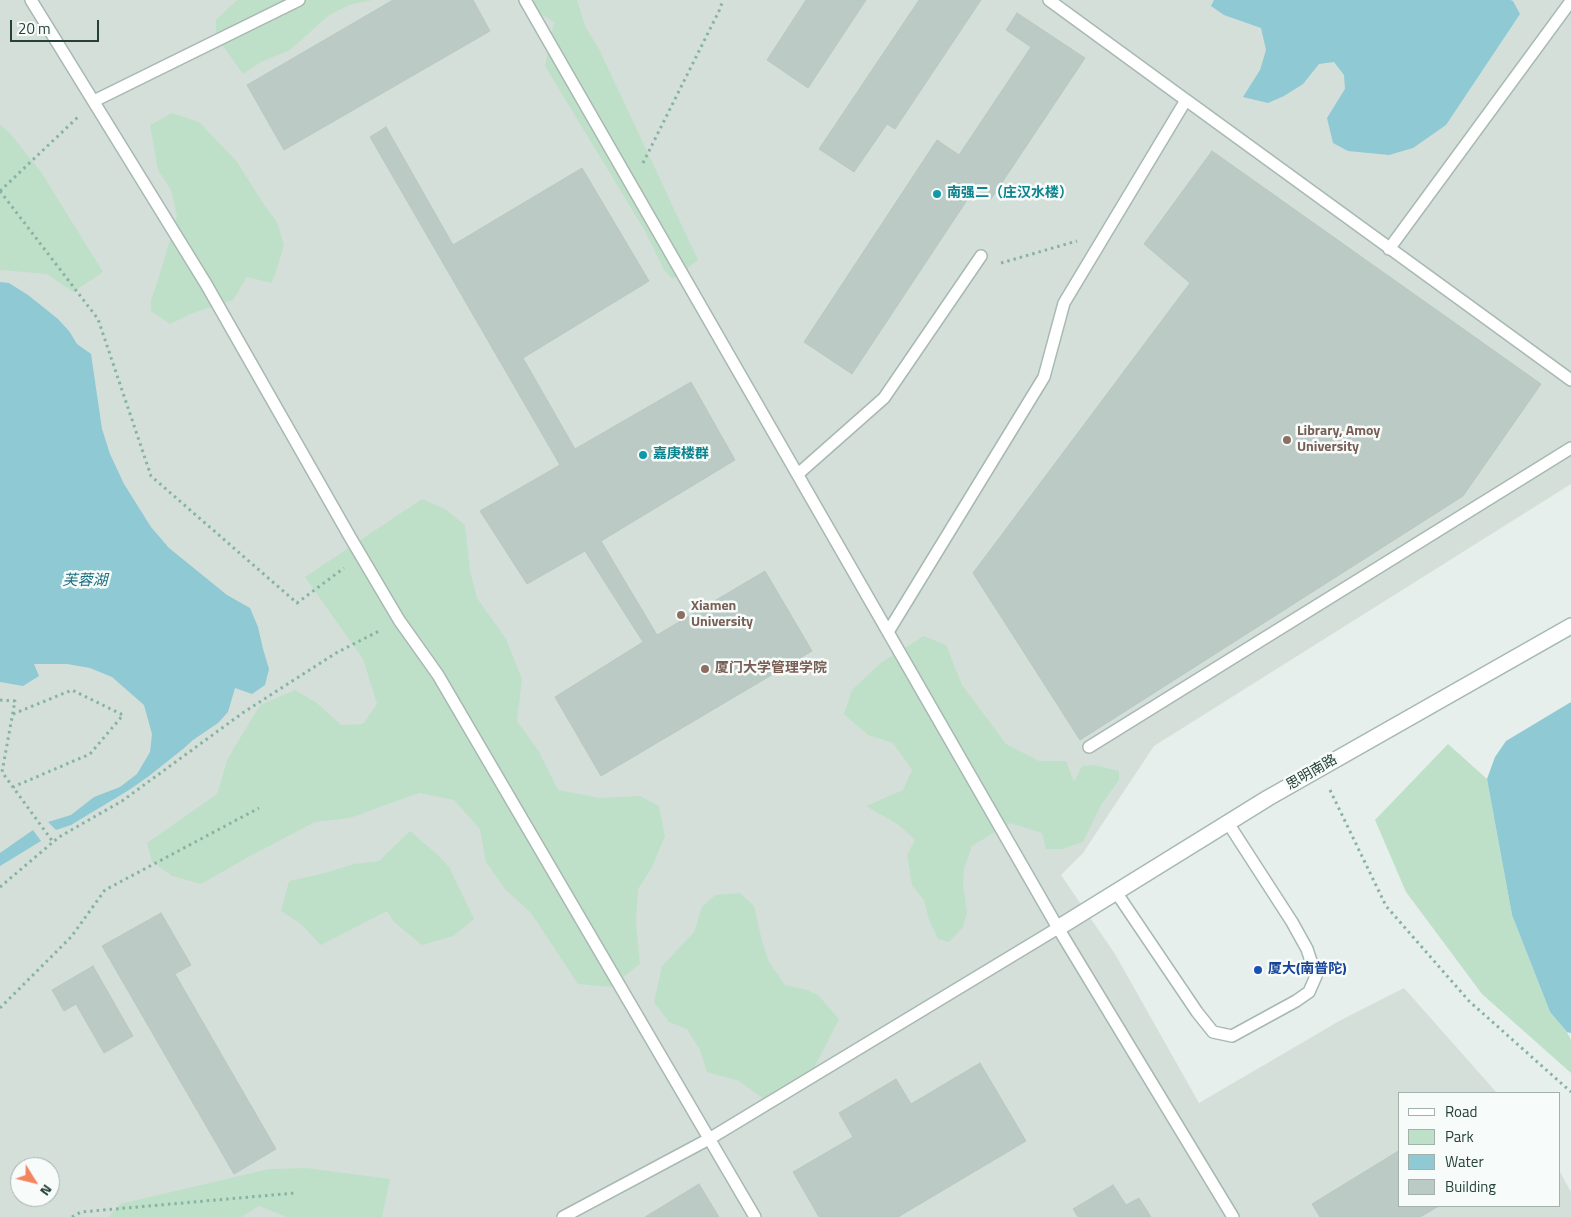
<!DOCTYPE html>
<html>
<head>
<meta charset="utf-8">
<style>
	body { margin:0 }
	#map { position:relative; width:1571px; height:1217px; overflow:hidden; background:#e6efeb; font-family:"Titillium Web",sans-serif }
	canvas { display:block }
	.legend { position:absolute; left:1398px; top:1092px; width:162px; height:115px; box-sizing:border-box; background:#f7fbf9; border:1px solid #a3b1ad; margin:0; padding:6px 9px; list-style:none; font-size:15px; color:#24423a }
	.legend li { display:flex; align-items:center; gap:10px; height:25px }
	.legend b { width:25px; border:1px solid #a3b1ad }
	.north { position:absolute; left:10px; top:1157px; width:50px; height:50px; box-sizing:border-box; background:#f7fbf9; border:1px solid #a3b1ad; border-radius:50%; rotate:126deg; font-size:14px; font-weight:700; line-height:20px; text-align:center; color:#24423a }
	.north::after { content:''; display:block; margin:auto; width:18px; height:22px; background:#f4845f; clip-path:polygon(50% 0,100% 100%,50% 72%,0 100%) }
	.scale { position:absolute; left:10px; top:20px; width:89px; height:22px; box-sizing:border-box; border:2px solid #24423a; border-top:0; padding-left:6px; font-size:15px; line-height:18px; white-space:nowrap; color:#24423a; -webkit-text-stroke:4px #f7fbf9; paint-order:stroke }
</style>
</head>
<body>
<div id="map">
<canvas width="1571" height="1217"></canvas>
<ul class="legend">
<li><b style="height:6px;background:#fff"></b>Road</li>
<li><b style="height:14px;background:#bfe0c8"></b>Park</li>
<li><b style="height:14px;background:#8ec9d4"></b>Water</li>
<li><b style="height:14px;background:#bbcac4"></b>Building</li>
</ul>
<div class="north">N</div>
<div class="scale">20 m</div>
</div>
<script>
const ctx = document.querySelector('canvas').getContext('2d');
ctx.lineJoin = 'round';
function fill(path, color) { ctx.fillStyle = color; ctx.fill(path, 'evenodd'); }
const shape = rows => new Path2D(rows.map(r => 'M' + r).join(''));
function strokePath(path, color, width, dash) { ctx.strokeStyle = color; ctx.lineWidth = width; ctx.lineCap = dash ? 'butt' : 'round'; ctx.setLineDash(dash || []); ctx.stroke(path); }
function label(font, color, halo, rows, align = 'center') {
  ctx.font = font + ' "Titillium Web","Noto Sans SC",sans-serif'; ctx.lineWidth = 5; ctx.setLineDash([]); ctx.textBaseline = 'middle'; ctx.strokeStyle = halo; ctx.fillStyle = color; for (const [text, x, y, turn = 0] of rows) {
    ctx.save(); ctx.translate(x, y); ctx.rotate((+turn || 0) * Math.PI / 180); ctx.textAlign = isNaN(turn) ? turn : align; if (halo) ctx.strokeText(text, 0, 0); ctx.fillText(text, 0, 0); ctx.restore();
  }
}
const built = shape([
	[0,0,1571,0,1571,484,1154,746,1083,853,1061,875,1115,954,1199,1103,1341,1020,1404,988,1497,1093,1400,1093,1400,1206,1560,1206,1560,1172,1571,1192,1571,1217,0,1217],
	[20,1167,50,1167,50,1197,20,1197]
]);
const green = shape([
	[237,0,372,0,349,5,328,16,290,50,261,62,243,74,216,36,216,20],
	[517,0,577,0,586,28,599,49,698,260,673,279,664,270,645,231,545,66,554,22],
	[172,113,199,122,237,162,265,206,277,222,284,245,275,275,271,283,247,277,233,300,193,313,170,324,151,311,151,300,158,280,177,216,171,190,158,170,150,125],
	[0,125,9,132,41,172,103,272,73,292,47,274,0,270],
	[422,499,445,509,465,525,470,571,477,598,506,639,522,679,517,721,538,750,558,790,600,798,640,796,659,806,665,836,651,869,638,889,636,922,640,964,610,987,578,984,531,913,505,889,486,862,480,829,454,800,419,793,350,818,315,822,252,855,201,884,172,876,152,862,147,843,217,794,228,758,260,705,295,690,317,703,341,725,363,724,377,704,363,659,305,577],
	[924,636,946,645,962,685,1006,744,1039,761,1066,761,1074,782,1082,766,1094,765,1119,771,1119,780,1101,805,1083,842,1062,849,1046,849,1042,833,1010,823,972,846,964,869,963,884,967,912,963,927,949,942,938,939,929,920,924,900,912,885,907,855,915,840,899,825,866,806,903,790,912,770,893,743,868,735,844,714,852,690,882,662],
	[1448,744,1487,779,1512,915,1550,1012,1567,1032,1571,1040,1571,1073,1482,994,1406,892,1375,820],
	[410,831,439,856,449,867,474,919,453,936,422,945,394,922,387,911,321,945,301,924,281,911,289,881,325,873,354,864,379,861],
	[740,893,754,906,762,941,769,962,785,985,807,990,818,995,839,1019,806,1084,771,1104,739,1081,707,1072,700,1050,687,1029,669,1022,654,1002,662,966,694,932,702,907,715,895],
	[306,1168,390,1179,382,1217,287,1217,259,1206,241,1217,109,1217,120,1204,269,1169]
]);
const water = shape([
	[1214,0,1510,0,1513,1,1520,14,1446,125,1413,148,1389,155,1348,151,1333,143,1327,118,1345,89,1344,75,1334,62,1319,64,1303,84,1284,96,1268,103,1243,97,1260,70,1266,50,1261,28,1224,15,1211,6],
	[0,282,9,283,28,295,58,319,69,331,77,344,91,354,102,429,110,454,124,484,151,527,169,548,227,595,250,608,258,627,263,649,269,669,265,685,252,694,235,688,228,712,218,723,193,740,183,749,149,776,129,790,71,825,56,830,48,822,71,815,94,797,120,787,137,774,150,752,152,734,144,705,112,677,90,668,67,664,34,664,39,676,23,686,0,682],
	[1571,702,1571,1033,1567,1032,1550,1012,1512,915,1487,779,1495,757,1506,741],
	[33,830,41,841,0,866,0,853]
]);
const building = shape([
	[393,0,473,0,490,31,284,150,247,85,393,0],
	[806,0,866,0,808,88,767,60,806,0],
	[919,0,981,0,895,129,887,124,854,172,819,149,919,0],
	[1017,13,1085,58,991,199,975,188,852,374,804,342,937,140,959,155,1031,47,1006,30,1017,13],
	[386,127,453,245,582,168,649,281,523,358,575,449,691,382,735,460,601,541,657,635,765,571,812,651,601,776,555,697,643,642,585,551,527,584,480,511,560,465,370,137,386,127],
	[1212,151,1541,384,1463,496,1080,740,973,573,1190,283,1144,244,1212,151],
	[161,913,191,965,175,974,276,1149,234,1174,102,946,161,913],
	[93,966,133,1036,104,1053,76,1004,64,1011,52,990,93,966],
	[980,1063,1026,1141,898,1217,819,1217,793,1172,853,1137,839,1113,896,1079,911,1104,980,1063],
	[1400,1150,1400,1206,1439,1206,1420,1217,1320,1217,1312,1204,1400,1150],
	[699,1184,719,1217,645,1217,699,1184],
	[1113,1185,1126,1205,1139,1198,1151,1217,1078,1217,1073,1209,1113,1185]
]);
const path = shape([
	[643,163,719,11,723,0],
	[0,191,98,319,151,476,297,603,344,568],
	[0,191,79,116],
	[1001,263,1077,241],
	[0,700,15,701,2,772,53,842],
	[13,714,72,690,123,715,90,754,13,787],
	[1330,790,1386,906,1469,1001,1571,1092],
	[0,887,59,837,122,801,244,712,336,653,381,630],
	[0,1008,71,937,105,890,259,808],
	[72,1217,81,1212,295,1193]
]);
const lane = shape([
	[31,0,206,284,350,537,399,620,438,675,755,1217],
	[525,0,1058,928,1233,1217],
	[1049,0,1190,103],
	[94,101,299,0],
	[1389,249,1571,1],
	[798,474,884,398,981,256],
	[888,632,1044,377,1064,303,1186,100,1571,380],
	[1089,747,1571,448],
	[1116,892,1197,1012,1213,1032,1232,1036,1296,1001,1309,992,1316,976,1307,949,1292,922,1228,823],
	[563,1217,709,1139,1058,928]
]);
const street = shape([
	[1058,928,1268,798,1571,626]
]);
const markers = [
	[937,194,5,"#0f9aa8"],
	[1287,440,5,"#8d6e63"],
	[643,455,5,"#0f9aa8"],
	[681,615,5,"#8d6e63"],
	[705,669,5,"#8d6e63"],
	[1258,970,5,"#1a4fb4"]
];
const cultureNames = [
	["南强二（庄汉水楼）",947,194],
	["嘉庚楼群",653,455]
];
const educationNames = [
	["Library, Amoy",1297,432],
	["University",1297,448],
	["Xiamen",691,607],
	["University",691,623],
	["厦门大学管理学院",715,669]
];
const streetNames = [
	["思明南路",1312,773,-30]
];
const transitNames = [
	["厦大(南普陀)",1268,970]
];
const waterNames = [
	["芙蓉湖",85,581]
];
fill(built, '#d4dfda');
fill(green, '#bfe0c8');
fill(water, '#8ec9d4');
fill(building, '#bbcac4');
strokePath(building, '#b8c9c2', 1);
strokePath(lane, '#a8b8b2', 14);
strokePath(street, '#a8b8b2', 18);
strokePath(path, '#86b3a5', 3, [2.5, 4]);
strokePath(lane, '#fff', 11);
strokePath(street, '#fff', 15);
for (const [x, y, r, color] of markers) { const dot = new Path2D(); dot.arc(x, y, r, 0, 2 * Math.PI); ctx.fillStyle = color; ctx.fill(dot); strokePath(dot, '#f7fbf9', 2); }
label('bold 14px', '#0d838f', '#f7fbf9', cultureNames, 'left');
label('bold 14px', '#785e54', '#f7fbf9', educationNames, 'left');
label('14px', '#24423a', '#f7fbf9', streetNames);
label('bold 14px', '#164399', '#f7fbf9', transitNames, 'left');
label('italic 15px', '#1c6f80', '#f7fbf9', waterNames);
</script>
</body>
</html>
